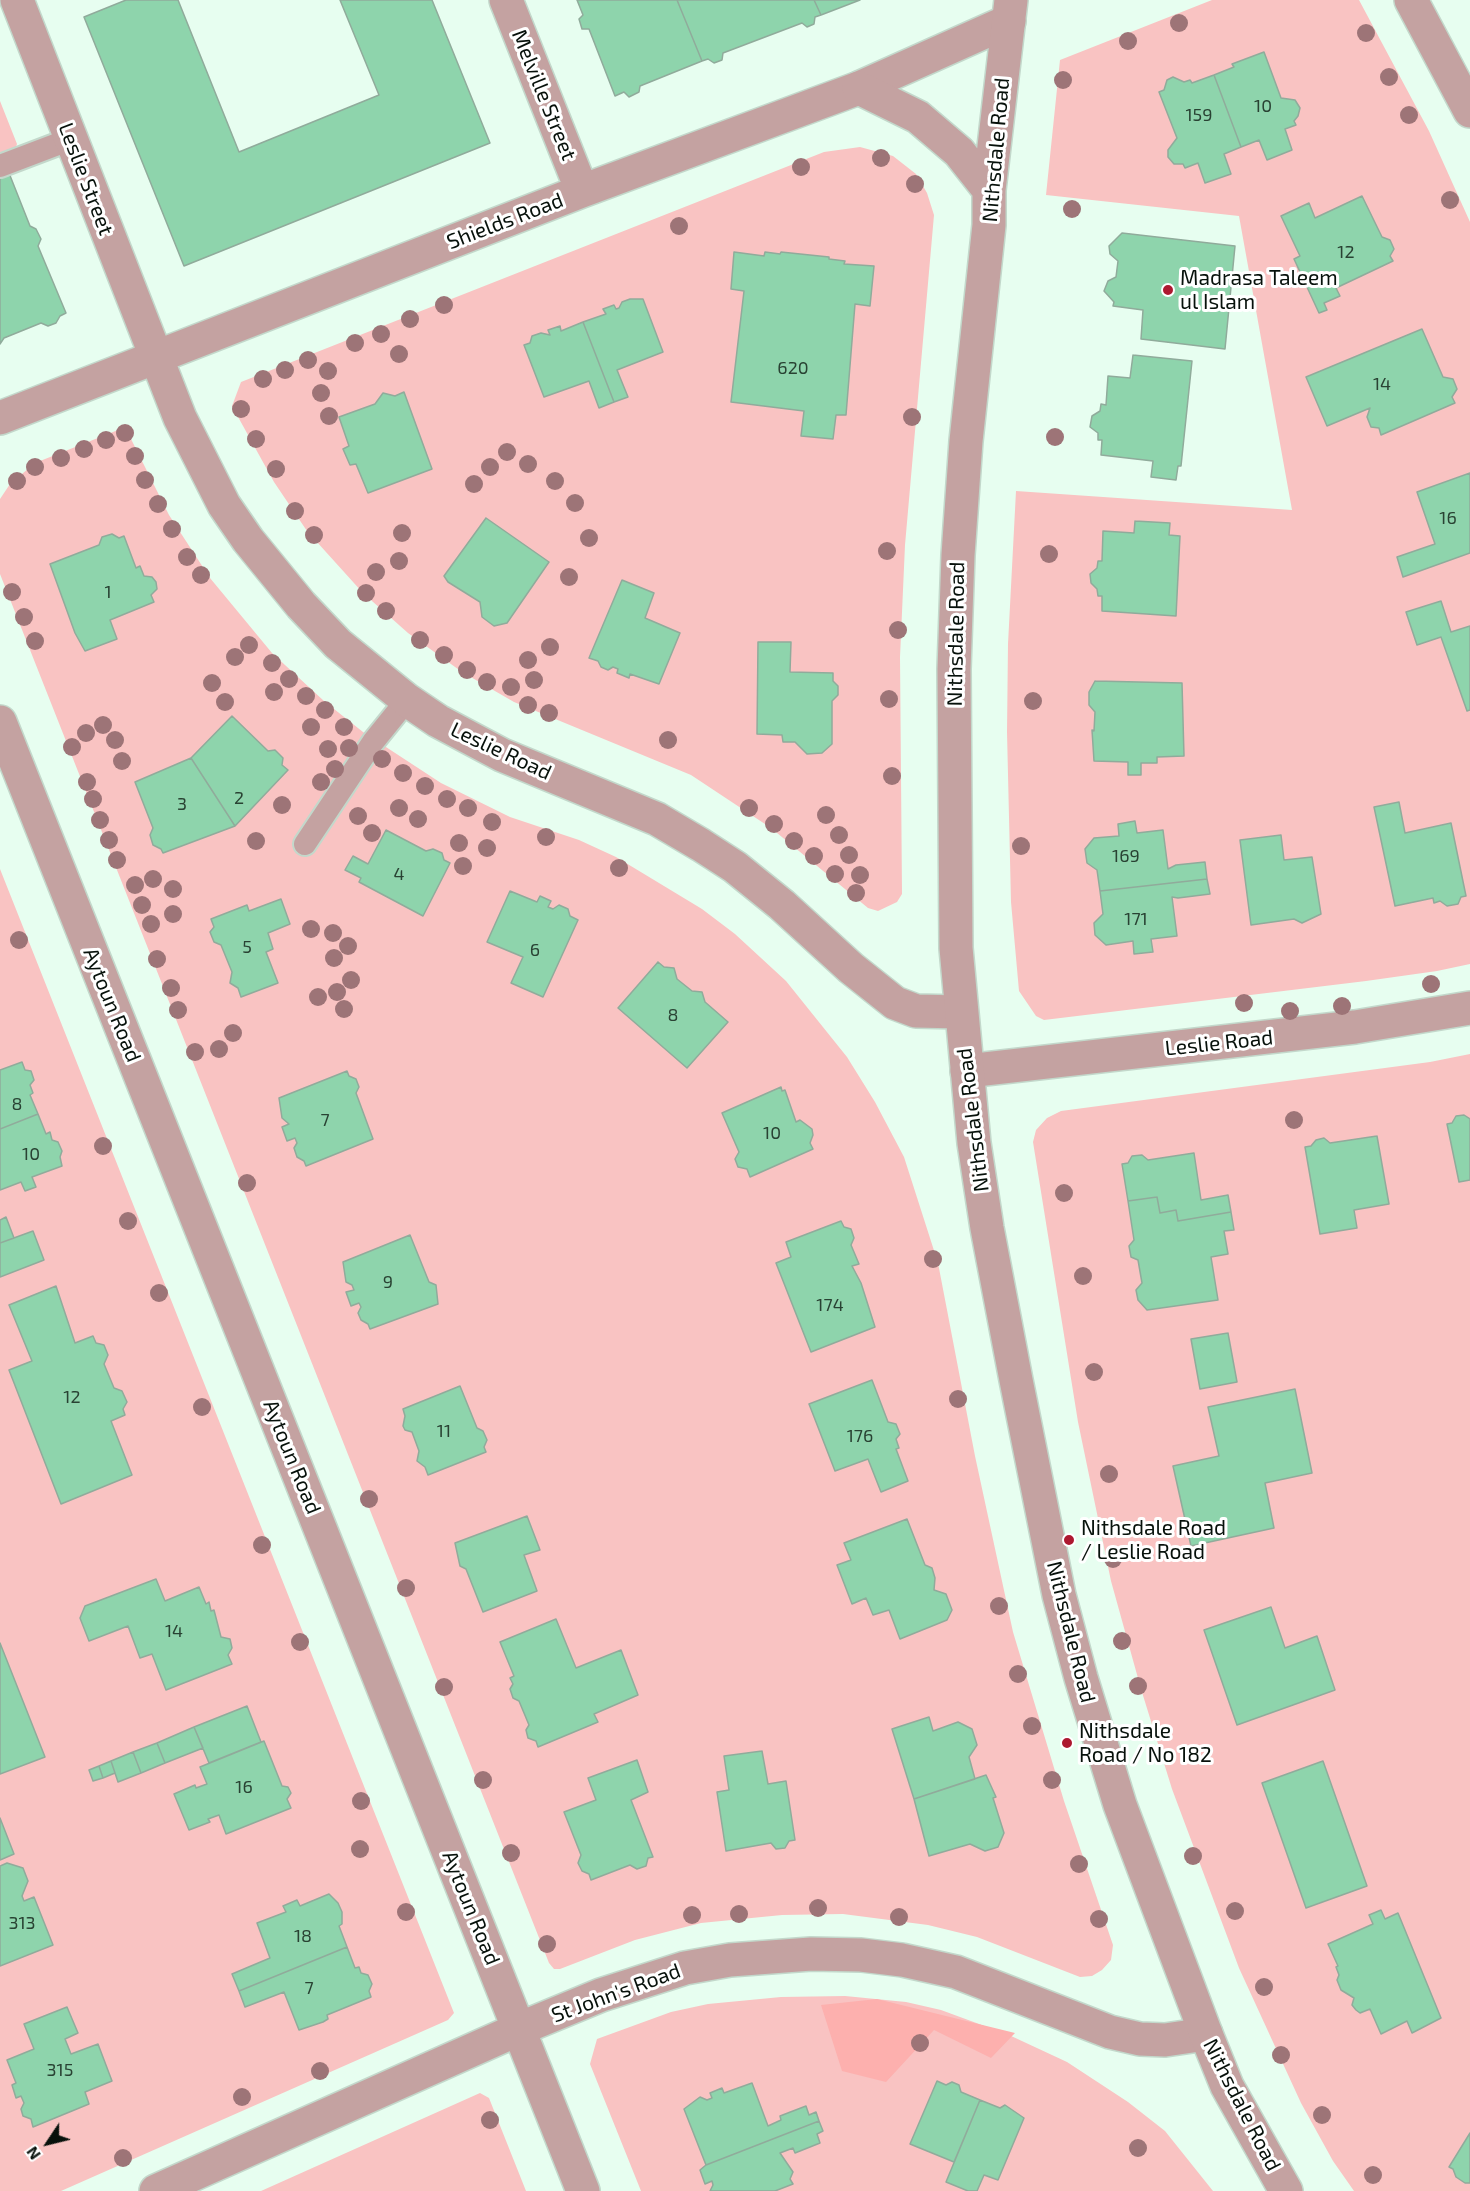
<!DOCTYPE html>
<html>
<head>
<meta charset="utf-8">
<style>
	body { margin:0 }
	#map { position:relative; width:1470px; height:2191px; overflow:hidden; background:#e7fef0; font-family:"Exo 2",sans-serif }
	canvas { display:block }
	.north { position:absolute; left:18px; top:2113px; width:60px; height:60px; -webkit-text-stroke:4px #fff; paint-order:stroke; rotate:235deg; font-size:16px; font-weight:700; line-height:24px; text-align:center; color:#07110b }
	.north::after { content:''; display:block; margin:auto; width:21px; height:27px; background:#07110b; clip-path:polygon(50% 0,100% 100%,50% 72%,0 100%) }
</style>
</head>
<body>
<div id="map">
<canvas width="1470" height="2191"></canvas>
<div class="north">N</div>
</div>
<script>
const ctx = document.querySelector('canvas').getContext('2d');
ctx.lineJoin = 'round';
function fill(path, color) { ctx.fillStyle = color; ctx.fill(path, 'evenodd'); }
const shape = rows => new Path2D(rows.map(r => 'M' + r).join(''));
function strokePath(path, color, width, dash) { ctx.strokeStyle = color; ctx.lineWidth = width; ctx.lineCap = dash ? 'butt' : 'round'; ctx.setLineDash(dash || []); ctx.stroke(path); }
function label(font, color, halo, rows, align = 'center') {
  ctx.font = font + ' "Exo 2",sans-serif'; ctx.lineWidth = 6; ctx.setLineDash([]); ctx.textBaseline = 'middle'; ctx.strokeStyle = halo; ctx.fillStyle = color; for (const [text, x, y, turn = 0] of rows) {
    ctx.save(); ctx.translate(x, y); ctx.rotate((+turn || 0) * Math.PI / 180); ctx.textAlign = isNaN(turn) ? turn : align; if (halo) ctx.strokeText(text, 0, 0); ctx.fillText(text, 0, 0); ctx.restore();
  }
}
const green = shape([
	[1212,0,1359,0,1429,131,1470,222,1470,964,1437,971,1366,981,1044,1020,1036,1016,1019,991,1011,902,1007,732,1008,644,1016,491,1292,510,1239,216,1046,195,1060,60],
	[0,101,17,144,15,150,0,157],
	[860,147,893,156,916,174,927,193,934,215,905,545,900,657,902,894,897,902,878,911,868,908,771,828,691,775,514,702,462,672,408,633,363,593,307,531,274,482,232,406,241,382,824,152],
	[123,428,126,429,169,515,210,578,272,653,324,701,363,732,441,783,510,817,579,840,616,857,702,909,735,934,786,981,847,1057,875,1102,904,1157,938,1263,975,1456,1013,1632,1064,1801,1113,1945,1111,1960,1102,1970,1092,1976,1080,1977,977,1937,928,1925,843,1914,782,1915,701,1923,635,1940,560,1969,554,1969,549,1963,0,574,0,499,10,484,35,463],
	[0,869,454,2013,448,2020,61,2191,0,2191,0,1966,52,1945,34,1897,24,1901,22,1896,28,1881,23,1868,7,1863,0,1866,0,1860,14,1854,0,1818],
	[1470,1054,1470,2191,1354,2191,1333,2161,1301,2103,1239,1968,1172,1789,1141,1689,1111,1581,1078,1422,1033,1142,1036,1130,1047,1118,1061,1111,1430,1062],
	[845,1996,906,2002,941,2010,1009,2035,1067,2062,1128,2102,1165,2131,1213,2191,641,2191,590,2064,597,2039,671,2012,708,2004,781,1997],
	[480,2093,489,2098,526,2191,261,2191]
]);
const forest = shape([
	[877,1999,1015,2033,991,2058,934,2030,886,2082,842,2071,821,2005]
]);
const building = shape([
	[126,0,178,0,239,152,379,95,340,0,432,0,490,143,184,266,84,17,126,0],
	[577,0,677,0,702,61,640,86,639,92,629,97,624,92,615,96,589,29,582,29,579,19,583,15,577,0],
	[677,0,814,0,821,15,815,17,814,24,807,27,802,23,723,53,722,60,714,63,708,59,702,61,677,0],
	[814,0,860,0,821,15,814,0],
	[1264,52,1281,98,1295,100,1300,108,1298,116,1294,121,1296,125,1285,129,1292,150,1267,160,1259,140,1241,147,1214,75,1234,67,1232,64,1264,52],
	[1214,75,1241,147,1224,154,1231,174,1205,183,1198,163,1185,168,1183,164,1174,164,1168,157,1168,150,1177,138,1159,92,1164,90,1167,80,1173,77,1184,82,1190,80,1192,83,1214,75],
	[9,173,30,226,36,229,41,239,38,246,66,313,60,316,56,323,48,326,41,323,4,338,0,344,0,176,9,173],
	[1362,196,1382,237,1390,240,1394,249,1390,256,1393,261,1336,288,1340,296,1324,303,1327,310,1319,313,1294,259,1300,256,1281,216,1309,203,1315,218,1362,196],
	[1122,233,1235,246,1225,349,1141,339,1143,310,1113,306,1114,302,1104,291,1108,281,1116,277,1118,261,1110,254,1109,246,1122,233],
	[734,252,764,256,765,252,780,254,781,252,829,257,829,259,845,261,844,264,874,266,870,306,855,304,846,415,836,415,833,439,801,436,804,411,731,402,744,291,731,289,734,252],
	[630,299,643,299,663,352,617,370,628,397,614,402,583,322,606,314,603,309,614,305,616,309,619,308,622,302,630,299],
	[583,322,614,402,599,408,589,381,544,397,524,345,530,343,532,336,541,333,550,335,548,330,560,326,561,331,583,322],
	[1422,329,1443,377,1453,379,1457,389,1452,397,1455,403,1381,435,1379,428,1371,427,1367,417,1370,408,1327,426,1306,377,1422,329],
	[1133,355,1192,361,1181,466,1178,466,1176,480,1151,477,1153,461,1101,455,1102,440,1098,440,1098,433,1090,427,1092,416,1100,411,1101,404,1106,405,1108,376,1130,378,1133,355],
	[404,392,432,469,368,493,356,464,350,465,343,449,349,446,339,417,375,404,383,393,395,396,404,392],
	[1470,473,1470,553,1403,577,1397,557,1435,544,1417,492,1470,473],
	[486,518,549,562,507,623,494,626,482,617,480,602,448,582,444,576,486,518],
	[1135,521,1170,523,1169,535,1180,536,1176,616,1102,611,1102,596,1098,596,1097,589,1091,583,1090,574,1097,568,1098,561,1102,561,1103,531,1134,533,1135,521],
	[112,534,119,538,124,536,136,568,140,566,144,576,152,577,156,582,157,589,151,595,154,602,110,620,117,639,85,651,75,633,50,564,99,545,102,537,112,534],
	[622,580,654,593,645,618,680,633,659,684,630,674,629,678,617,673,618,669,613,667,608,670,601,667,598,661,589,658,622,580],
	[1441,601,1451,632,1470,626,1470,710,1467,711,1441,637,1417,645,1406,612,1441,601],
	[758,642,791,642,790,672,833,673,833,681,838,686,838,695,832,701,832,744,822,753,807,754,795,742,783,742,782,735,757,734,758,642],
	[1095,681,1182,683,1184,756,1157,757,1157,763,1141,763,1141,775,1128,775,1128,762,1094,761,1092,730,1094,731,1095,712,1089,705,1089,692,1095,681],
	[232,716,268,751,275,750,283,758,282,765,288,770,235,826,191,758,232,716],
	[191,758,235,826,163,853,161,849,153,845,150,835,153,828,135,782,191,758],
	[1399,802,1405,833,1451,823,1466,896,1461,897,1458,904,1447,906,1440,901,1434,903,1433,898,1395,906,1374,807,1399,802],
	[1135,821,1137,833,1163,830,1168,869,1176,865,1205,862,1207,879,1100,891,1097,870,1087,863,1085,849,1094,838,1119,836,1118,824,1135,821],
	[386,830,426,851,433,849,442,853,444,860,450,863,423,916,359,882,361,878,345,870,353,856,368,864,386,830],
	[1281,835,1284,860,1312,857,1321,914,1302,923,1294,919,1251,925,1240,840,1281,835],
	[1207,879,1210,894,1178,898,1172,897,1177,936,1151,939,1153,952,1134,954,1133,941,1106,945,1095,935,1094,923,1103,914,1100,891,1207,879],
	[510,891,537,902,540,896,551,901,548,907,553,909,559,905,568,909,570,916,578,920,543,997,511,983,523,957,487,942,510,891],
	[281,899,290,924,268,933,273,949,266,952,278,983,241,997,238,988,230,983,232,972,221,945,214,942,210,932,214,927,211,919,247,905,249,911,281,899],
	[658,962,664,967,674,968,677,979,692,991,702,992,705,1002,728,1022,687,1068,618,1008,658,962],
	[22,1062,25,1070,31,1071,34,1080,30,1085,33,1093,30,1095,38,1114,0,1129,0,1070,22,1062],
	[347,1071,349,1076,356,1079,359,1087,356,1093,373,1139,306,1166,304,1161,297,1157,294,1148,297,1143,295,1138,287,1141,282,1127,289,1124,282,1118,279,1098,347,1071],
	[781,1087,782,1091,785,1090,796,1122,800,1120,812,1129,813,1135,810,1143,813,1149,750,1177,747,1169,738,1167,735,1159,739,1152,722,1113,781,1087],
	[38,1114,46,1134,50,1132,52,1140,58,1142,62,1151,60,1157,62,1166,32,1177,36,1187,25,1191,21,1182,0,1190,0,1129,38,1114],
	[1464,1115,1470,1119,1470,1180,1459,1182,1447,1124,1452,1123,1456,1116,1464,1115],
	[1377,1136,1389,1204,1354,1210,1357,1228,1320,1234,1305,1147,1311,1146,1316,1140,1324,1138,1330,1143,1377,1136],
	[1194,1153,1201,1200,1228,1195,1231,1212,1178,1221,1176,1210,1160,1213,1157,1197,1128,1201,1122,1164,1128,1163,1132,1156,1142,1155,1148,1160,1194,1153],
	[1157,1197,1160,1213,1176,1210,1178,1221,1231,1212,1234,1230,1224,1231,1228,1254,1211,1257,1218,1300,1147,1310,1138,1300,1136,1290,1142,1283,1138,1260,1131,1257,1129,1246,1134,1240,1128,1201,1157,1197],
	[6,1217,14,1238,0,1243,0,1220,6,1217],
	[841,1221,844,1227,851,1229,854,1238,851,1245,859,1264,852,1266,861,1283,875,1327,811,1352,776,1263,791,1257,786,1242,841,1221],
	[33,1231,44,1260,0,1277,0,1243,33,1231],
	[410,1235,429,1282,436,1285,438,1304,370,1329,368,1324,361,1320,358,1313,361,1307,359,1303,351,1306,346,1292,354,1290,352,1285,346,1282,343,1262,410,1235],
	[56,1286,75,1343,93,1336,96,1343,104,1345,108,1355,104,1364,114,1388,122,1391,127,1402,123,1409,125,1415,111,1421,132,1475,61,1504,9,1370,32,1361,9,1305,56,1286],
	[1228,1333,1237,1382,1200,1389,1191,1339,1228,1333],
	[872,1380,888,1422,896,1424,900,1434,896,1439,899,1448,896,1449,908,1481,881,1492,868,1459,835,1471,809,1404,872,1380],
	[460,1386,477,1428,483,1431,487,1440,484,1447,486,1452,428,1475,425,1467,417,1461,419,1451,412,1432,405,1430,403,1426,405,1416,403,1409,460,1386],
	[1295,1389,1312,1473,1265,1483,1274,1528,1191,1546,1173,1466,1219,1456,1208,1407,1295,1389],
	[527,1516,540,1550,524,1555,537,1591,483,1612,466,1569,460,1566,455,1543,527,1516],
	[907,1519,925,1565,932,1568,935,1578,934,1590,946,1594,952,1610,947,1620,900,1639,889,1610,873,1615,866,1598,852,1604,837,1565,851,1560,844,1543,907,1519],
	[156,1579,165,1601,199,1587,206,1604,209,1602,211,1611,214,1610,221,1637,230,1639,232,1648,228,1655,232,1664,166,1690,152,1654,140,1658,128,1626,89,1641,80,1618,85,1606,156,1579],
	[1271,1607,1285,1648,1317,1636,1335,1690,1237,1725,1204,1630,1271,1607],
	[556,1619,576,1668,621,1650,638,1695,594,1714,598,1722,538,1747,536,1741,528,1738,526,1730,529,1725,519,1701,513,1698,510,1689,513,1684,510,1678,514,1676,500,1642,556,1619],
	[0,1643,45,1757,0,1774,0,1643],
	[247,1706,261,1742,209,1763,194,1727,247,1706],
	[929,1717,933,1731,958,1722,972,1729,977,1745,969,1757,975,1779,914,1799,892,1729,929,1717],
	[194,1727,203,1748,165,1763,157,1743,194,1727],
	[264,1741,282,1786,288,1787,291,1793,287,1799,291,1808,226,1834,219,1815,208,1819,210,1822,189,1830,174,1794,195,1785,196,1788,207,1784,200,1767,264,1741],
	[157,1743,165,1763,141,1773,133,1752,157,1743],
	[762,1751,768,1784,786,1781,795,1840,789,1841,785,1848,776,1849,771,1843,726,1851,717,1792,729,1790,724,1756,762,1751],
	[133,1752,141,1773,118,1782,111,1761,133,1752],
	[637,1760,648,1792,631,1800,653,1857,648,1858,646,1866,637,1869,630,1865,591,1880,589,1874,582,1871,578,1863,581,1855,564,1812,596,1800,588,1778,637,1760],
	[111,1761,115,1773,103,1778,99,1766,111,1761],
	[1323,1761,1367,1886,1306,1908,1262,1783,1323,1761],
	[99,1766,103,1778,93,1781,89,1770,99,1766],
	[986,1775,996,1797,993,1798,1004,1833,998,1847,985,1851,970,1844,929,1856,914,1799,986,1775],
	[0,1818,14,1854,0,1860,0,1818],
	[7,1863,23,1868,28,1881,22,1896,24,1901,34,1897,53,1945,0,1966,0,1866,7,1863],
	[329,1894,338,1903,342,1912,342,1924,339,1926,347,1947,239,1991,232,1974,270,1958,257,1923,286,1912,283,1906,297,1900,300,1906,329,1894],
	[1381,1910,1385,1919,1398,1913,1441,2018,1412,2033,1407,2021,1381,2034,1370,2009,1360,2013,1356,2010,1352,2005,1354,1998,1341,1990,1337,1980,1339,1975,1336,1967,1338,1966,1328,1944,1373,1924,1369,1915,1381,1910],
	[347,1947,355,1968,359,1967,361,1973,368,1975,372,1984,369,1991,371,1997,327,2015,328,2019,323,2022,299,2030,284,1992,245,2007,239,1991,347,1947],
	[67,2007,78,2033,65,2039,71,2054,98,2044,112,2081,85,2092,89,2104,33,2127,31,2119,23,2116,21,2109,24,2103,21,2096,16,2098,12,2085,16,2083,7,2060,34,2049,24,2024,67,2007],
	[937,2081,946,2085,952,2082,959,2085,961,2092,980,2100,954,2162,910,2144,937,2081],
	[752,2083,768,2126,781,2120,780,2116,806,2106,809,2115,816,2112,819,2121,706,2165,684,2109,700,2097,707,2100,712,2098,710,2093,722,2088,724,2093,752,2083],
	[980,2100,1000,2108,1005,2105,1024,2118,998,2180,984,2175,977,2191,968,2191,946,2182,980,2100],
	[819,2121,823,2131,817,2134,820,2143,795,2153,793,2148,780,2153,793,2172,790,2179,793,2184,775,2191,710,2191,713,2185,712,2181,705,2184,700,2170,706,2165,819,2121],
	[1470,2133,1470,2183,1465,2183,1456,2177,1453,2169,1449,2167,1470,2133]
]);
const service = shape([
	[0,166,71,139],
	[305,844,373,742,407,700]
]);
const minor = shape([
	[17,0,180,418,224,505,248,540,301,605,338,644,407,700,438,721,502,755,657,819,701,845,735,867,782,905,851,968,895,1003,916,1011,960,1012],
	[506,0,582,191],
	[1411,0,1470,111],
	[0,418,582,191,859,88,1009,21],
	[0,722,583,2191],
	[967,1071,1355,1027,1470,1008],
	[156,2191,519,2029,601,1995,685,1968,730,1960,811,1954,861,1955,902,1960,956,1972,1110,2032,1140,2039,1165,2040,1206,2034]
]);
const tertiary = shape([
	[1011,0,989,190,989,225,966,441,958,555,954,669,956,948,974,1143,987,1228,1016,1380,1059,1595,1081,1678,1120,1805,1206,2034,1227,2086,1286,2191],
	[859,88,918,117,959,152,989,190]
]);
const trees = [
	[1179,23],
	[1366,33],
	[1128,41],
	[1389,77],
	[1063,80],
	[1409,115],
	[881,158],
	[801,167],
	[915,184],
	[1450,200],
	[1072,209],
	[679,226],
	[444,305],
	[410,319],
	[381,334],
	[355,343],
	[399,354],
	[308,360],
	[285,370],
	[328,371],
	[263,379],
	[321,393],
	[241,409],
	[329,416],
	[912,417],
	[125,433],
	[1055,437],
	[256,439],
	[106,440],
	[84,449],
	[507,452],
	[135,456],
	[61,458],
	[528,464],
	[35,467],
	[490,467],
	[276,469],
	[145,480],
	[17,481],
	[555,481],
	[474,484],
	[575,503],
	[158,504],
	[295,511],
	[172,529],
	[402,533],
	[314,535],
	[589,538],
	[887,551],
	[1049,554],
	[187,557],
	[399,561],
	[376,572],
	[201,575],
	[569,577],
	[12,592],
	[366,593],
	[386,611],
	[24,617],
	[898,630],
	[420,640],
	[35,641],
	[249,645],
	[550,647],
	[444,655],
	[235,657],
	[528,660],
	[272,663],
	[467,670],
	[289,679],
	[534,680],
	[487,682],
	[212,683],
	[511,687],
	[274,692],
	[306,696],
	[889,699],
	[1033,701],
	[225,702],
	[528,705],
	[325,710],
	[549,713],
	[103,725],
	[311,727],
	[344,727],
	[86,733],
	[115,740],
	[668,740],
	[72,747],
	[349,748],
	[328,749],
	[382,759],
	[122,761],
	[335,769],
	[403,773],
	[892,776],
	[87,782],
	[321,782],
	[425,786],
	[93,799],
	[447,799],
	[282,805],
	[399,808],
	[468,808],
	[749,808],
	[826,815],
	[358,816],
	[418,819],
	[100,820],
	[492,822],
	[774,824],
	[372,833],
	[839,835],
	[546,837],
	[109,840],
	[256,841],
	[794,841],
	[459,843],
	[1021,846],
	[487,848],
	[849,855],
	[814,856],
	[117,860],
	[463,866],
	[619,868],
	[835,874],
	[860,875],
	[153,879],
	[135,885],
	[173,889],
	[856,893],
	[142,905],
	[173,914],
	[151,924],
	[311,929],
	[333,933],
	[19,940],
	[348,946],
	[334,958],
	[157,959],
	[351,980],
	[1431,984],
	[171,988],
	[337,992],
	[318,997],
	[1244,1003],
	[1342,1006],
	[344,1009],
	[178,1010],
	[1290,1011],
	[233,1033],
	[219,1049],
	[195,1052],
	[1294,1120],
	[103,1146],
	[247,1183],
	[1064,1193],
	[128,1221],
	[933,1259],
	[1083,1276],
	[159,1293],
	[1094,1372],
	[958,1399],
	[202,1407],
	[1109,1474],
	[369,1499],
	[262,1545],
	[1113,1559],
	[406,1588],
	[999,1606],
	[1122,1641],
	[300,1642],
	[1018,1674],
	[1138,1686],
	[444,1687],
	[1032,1726],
	[483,1780],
	[1052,1780],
	[361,1801],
	[360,1849],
	[511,1853],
	[1193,1856],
	[1079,1864],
	[818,1908],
	[1235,1911],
	[406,1912],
	[739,1914],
	[692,1915],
	[899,1917],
	[1099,1919],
	[547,1944],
	[1264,1987],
	[920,2043],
	[1281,2055],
	[320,2071],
	[242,2097],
	[1322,2115],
	[490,2120],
	[1138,2148],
	[123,2158],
	[1373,2175]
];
const markers = [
	[1168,290,6,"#ad1830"],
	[1069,1540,6,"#ad1830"],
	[1067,1743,6,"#ad1830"]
];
const numberNames = [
	["10",1263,106],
	["159",1199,115],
	["12",1346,252],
	["620",793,368],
	["14",1382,384],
	["16",1448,518],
	["1",108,592],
	["2",239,798],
	["3",182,804],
	["169",1126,856],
	["4",399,874],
	["171",1136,919],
	["5",247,947],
	["6",535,950],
	["8",673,1015],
	["8",17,1104],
	["7",325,1120],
	["10",772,1133],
	["10",31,1154],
	["9",388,1282],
	["174",830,1305],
	["12",72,1397],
	["11",444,1431],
	["176",860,1436],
	["14",174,1631],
	["16",244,1787],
	["313",22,1923],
	["18",303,1936],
	["7",309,1988],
	["315",60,2070]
];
const streetNames = [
	["Melville Street",544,95,68],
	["Nithsdale Road",996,150,-85],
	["Leslie Street",86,179,69],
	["Shields Road",505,221,-21],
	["Nithsdale Road",956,634,-89],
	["Leslie Road",501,751,25],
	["Aytoun Road",112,1005,68],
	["Leslie Road",1219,1043,-6],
	["Nithsdale Road",973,1120,-97],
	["Aytoun Road",292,1457,68],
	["Nithsdale Road",1071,1632,76],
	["Aytoun Road",471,1908,68],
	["St John's Road",616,1993,-20],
	["Nithsdale Road",1242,2105,63]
];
const poiNames = [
	["Madrasa Taleem",1180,278],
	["ul Islam",1180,302],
	["Nithsdale Road",1081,1528],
	["/ Leslie Road",1081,1552],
	["Nithsdale",1079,1731],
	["Road / No 182",1079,1755]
];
fill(green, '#f9c3c2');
fill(forest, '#fdb0ae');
fill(building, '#8ed4ac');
strokePath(building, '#90ab9b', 1.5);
strokePath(service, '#c3d8cb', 26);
strokePath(minor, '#c3d8cb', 36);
strokePath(tertiary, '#c3d8cb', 36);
strokePath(service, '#c4a2a1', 22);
strokePath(minor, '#c4a2a1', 33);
strokePath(tertiary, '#c4a2a1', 33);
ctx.fillStyle = '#9d7477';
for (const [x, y] of trees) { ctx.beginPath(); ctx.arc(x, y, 9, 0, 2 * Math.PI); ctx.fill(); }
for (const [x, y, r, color] of markers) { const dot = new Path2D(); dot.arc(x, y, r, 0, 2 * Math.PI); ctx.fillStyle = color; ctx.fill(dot); strokePath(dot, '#fff', 2); }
label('18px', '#294233', null, numberNames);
label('21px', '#07110b', '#fff', streetNames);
label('21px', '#07110b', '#fff', poiNames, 'left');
</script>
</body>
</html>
